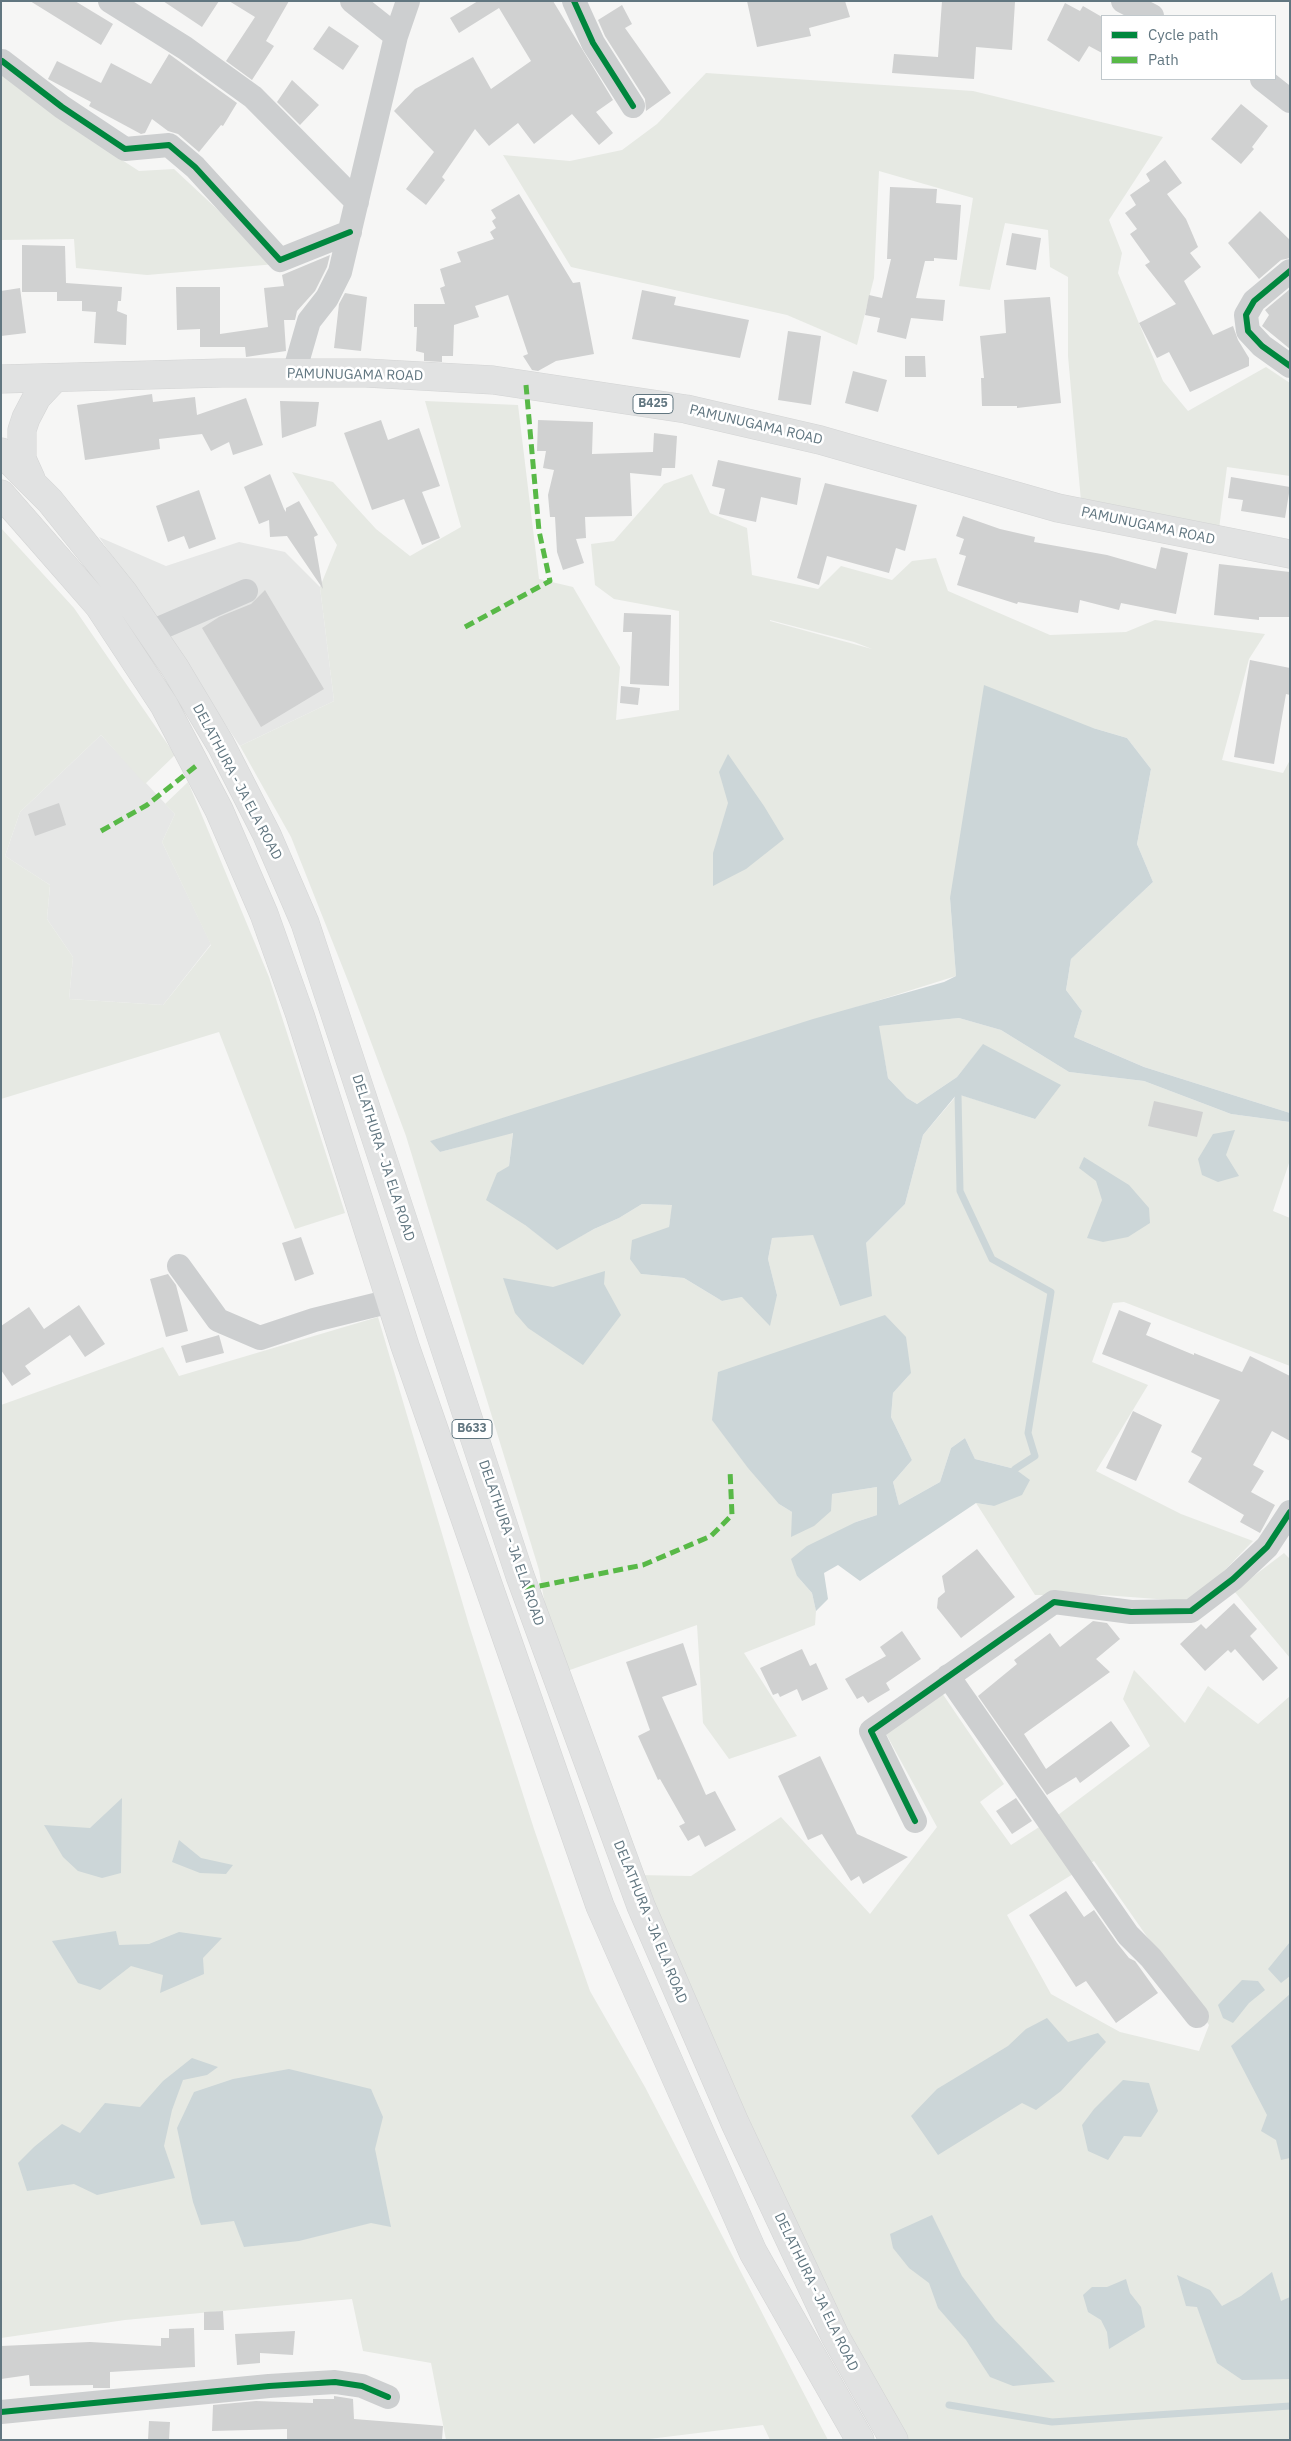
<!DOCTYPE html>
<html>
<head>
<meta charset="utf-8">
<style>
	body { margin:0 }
	#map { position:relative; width:1291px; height:2441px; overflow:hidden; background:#f6f6f5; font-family:"IBM Plex Sans",sans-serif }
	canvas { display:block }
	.frame { position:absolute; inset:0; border:2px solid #617680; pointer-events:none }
	.legend { position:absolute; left:1101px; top:15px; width:175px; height:65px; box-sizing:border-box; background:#fff; border:1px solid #c0c8cc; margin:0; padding:6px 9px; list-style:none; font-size:15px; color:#617680 }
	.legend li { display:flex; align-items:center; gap:10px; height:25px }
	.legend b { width:25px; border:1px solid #c0c8cc }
</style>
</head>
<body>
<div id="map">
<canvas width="1291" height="2441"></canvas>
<div class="frame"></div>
<ul class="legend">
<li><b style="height:6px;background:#00873e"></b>Cycle path</li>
<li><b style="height:6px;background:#58b947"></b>Path</li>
</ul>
</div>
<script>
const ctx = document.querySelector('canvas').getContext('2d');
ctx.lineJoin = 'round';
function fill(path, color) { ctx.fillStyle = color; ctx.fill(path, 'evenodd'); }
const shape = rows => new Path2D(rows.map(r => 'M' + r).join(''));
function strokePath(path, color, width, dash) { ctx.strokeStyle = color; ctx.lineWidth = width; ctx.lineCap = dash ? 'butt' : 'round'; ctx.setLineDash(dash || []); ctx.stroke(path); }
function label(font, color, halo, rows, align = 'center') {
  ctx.font = font + ' "IBM Plex Sans",sans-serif'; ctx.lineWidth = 5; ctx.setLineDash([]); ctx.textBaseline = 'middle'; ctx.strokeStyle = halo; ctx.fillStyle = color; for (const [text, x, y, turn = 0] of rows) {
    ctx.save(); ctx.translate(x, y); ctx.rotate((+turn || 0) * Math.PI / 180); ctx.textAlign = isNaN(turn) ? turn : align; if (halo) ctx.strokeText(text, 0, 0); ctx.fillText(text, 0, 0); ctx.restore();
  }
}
const built = shape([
	[99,537,166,566,239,542,285,552,320,587,334,701,240,746],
	[101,735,175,814,162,842,211,944,163,1005,69,999,73,957,47,919,50,885,5,856,20,812]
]);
const green = shape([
	[1,71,74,129,139,171,174,169,276,264,147,275,76,268,74,239,1,240],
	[706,73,973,91,1163,137,1109,220,1122,253,1118,273,1163,381,1188,411,1266,367,1290,383,1290,476,1227,467,1219,529,1081,501,1068,356,1068,277,1050,267,1048,230,1005,223,990,290,959,286,973,198,879,171,874,278,857,345,787,315,571,267,503,155,570,161,622,150,657,124],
	[425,401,518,405,539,579,573,587,620,667,616,720,679,710,679,611,614,599,595,585,591,544,614,541,664,484,692,474,710,513,747,528,752,575,818,589,841,566,892,580,912,561,936,558,948,591,1050,635,1126,632,1155,620,1265,634,1249,659,1222,760,1283,773,1290,760,1290,1113,1144,1067,1074,1037,1082,1011,1066,990,1071,959,1153,882,1137,844,1151,769,1127,738,1093,728,950,898,956,976,431,1141,440,1152,513,1132,509,1166,525,1225,557,1249,594,1229,619,1218,642,1204,673,1205,669,1227,641,1274,684,1278,722,1301,742,1297,777,1295,768,1259,772,1238,813,1234,840,1306,866,1243,905,1204,923,1135,958,1094,1035,1119,983,1045,957,1077,917,1104,907,1098,888,1078,878,1026,959,1018,1001,1030,1069,1072,1144,1081,1231,1114,1290,1122,1290,1160,1273,1211,1290,1218,1290,1366,1124,1302,1113,1303,1092,1362,1148,1385,1096,1471,1181,1514,1253,1541,1197,1599,1184,1601,1103,1595,1035,1595,976,1503,994,1506,1015,1469,975,1459,965,1438,951,1448,940,1482,899,1505,893,1482,912,1460,891,1417,893,1393,911,1373,779,1504,792,1512,832,1494,877,1487,877,1515,856,1522,797,1576,812,1593,816,1611,815,1625,744,1653,797,1736,729,1759,703,1723,697,1625,567,1671,545,1605,539,1570,406,1136,352,991,291,837,240,746,334,701,320,587,337,545,292,472,333,482,376,529,410,556,461,527],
	[770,620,854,642,872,649,770,621],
	[1,528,74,608,175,755,145,784,101,735,20,812,5,856,50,885,47,919,73,957,69,999,163,1005,211,945,162,842,175,814,165,804,188,782,269,977,345,1213,295,1229,219,1032,1,1099],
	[378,1317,469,1625,534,1829,590,1991,645,2087,828,2440,770,2440,763,2425,641,2440,446,2440,431,2363,363,2351,352,2299,125,2320,1,2338,1,1405,163,1347,179,1376],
	[1284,1553,1290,1559,1290,1658,1234,1591],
	[1134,1670,1185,1723,1208,1686,1258,1724,1290,1696,1290,2440,909,2440,832,2309,638,1875,691,1876,781,1817,870,1914,937,1827,885,1732,942,1693,1004,1784,980,1802,1011,1845,1058,1815,1150,1746,1123,1699],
	[1094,1861,1209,2025,1199,2051,1120,2032,1051,1994,1007,1915]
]);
const water = shape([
	[984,685,1093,728,1127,738,1151,769,1137,844,1153,882,1071,959,1066,990,1082,1011,1074,1037,1144,1067,1290,1113,1290,1122,1231,1114,1144,1081,1069,1072,1001,1030,959,1018,879,1026,888,1078,907,1098,917,1104,957,1077,983,1044,1061,1085,1035,1119,957,1094,923,1135,905,1204,866,1243,872,1296,840,1306,813,1235,772,1238,768,1259,777,1295,770,1326,742,1297,722,1301,684,1278,641,1274,630,1259,632,1240,669,1227,672,1205,642,1204,619,1218,594,1229,557,1250,525,1225,486,1200,497,1173,509,1166,513,1133,440,1152,430,1141,813,1019,944,982,956,976,950,898],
	[728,754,764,806,784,839,746,869,713,886,713,853,728,803,719,772],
	[1235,1130,1226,1155,1239,1176,1218,1182,1202,1175,1198,1159,1213,1134],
	[1084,1157,1129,1185,1149,1208,1150,1223,1128,1237,1103,1242,1087,1238,1102,1200,1096,1181,1079,1168],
	[605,1271,604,1284,621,1315,583,1365,528,1328,515,1313,503,1278,553,1287],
	[885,1315,906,1337,911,1373,893,1393,891,1417,912,1460,893,1482,899,1505,940,1482,951,1448,965,1438,975,1459,1015,1469,1030,1480,1022,1495,994,1506,976,1503,860,1581,838,1565,824,1573,828,1599,816,1611,812,1593,797,1576,791,1559,807,1546,856,1522,877,1515,877,1487,832,1494,831,1511,814,1526,791,1537,792,1512,779,1504,748,1468,712,1420,718,1372],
	[122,1798,121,1873,102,1878,78,1871,63,1857,44,1825,90,1828],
	[179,1840,201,1858,233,1865,226,1874,200,1873,172,1862],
	[116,1931,119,1945,149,1944,179,1932,222,1938,203,1958,204,1974,160,1993,163,1975,131,1966,100,1990,78,1983,52,1941],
	[1290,1942,1290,1976,1281,1983,1268,1969],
	[1242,1980,1258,1981,1265,1990,1249,2003,1233,2023,1223,2018,1218,2005],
	[1290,1994,1290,2158,1281,2160,1276,2140,1261,2131,1267,2115,1231,2046],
	[1047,2018,1068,2042,1098,2033,1106,2042,1061,2091,1036,2110,1022,2103,938,2155,911,2116,937,2089,1008,2046,1026,2029],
	[192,2058,218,2067,207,2075,183,2080,172,2110,164,2146,175,2178,97,2195,74,2184,27,2191,18,2163,34,2147,62,2124,80,2133,105,2103,140,2107,163,2081],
	[289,2069,371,2089,383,2117,375,2149,391,2227,371,2223,299,2241,244,2247,234,2221,201,2225,193,2202,177,2128,194,2092,233,2079],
	[1123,2080,1149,2083,1158,2111,1141,2137,1124,2136,1108,2160,1088,2151,1082,2125,1094,2109],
	[932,2215,962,2276,995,2320,1055,2382,1013,2386,990,2377,966,2340,938,2308,929,2283,909,2268,893,2248,890,2234],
	[1272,2272,1281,2301,1290,2297,1290,2379,1242,2380,1217,2363,1197,2307,1186,2306,1177,2275,1210,2290,1222,2306,1241,2296],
	[1126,2279,1130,2293,1141,2307,1145,2327,1109,2349,1107,2332,1101,2320,1088,2312,1083,2295,1092,2287,1107,2287]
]);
const stream = shape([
	[958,1094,960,1191,992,1259,1051,1292,1028,1433,1035,1456,1015,1469],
	[949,2405,1052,2422,1290,2406]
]);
const building = shape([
	[30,1,75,1,113,24,101,45],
	[163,1,219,1,202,27],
	[229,1,289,1,266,41,274,46,252,80,226,61,255,17],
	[478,1,553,1,613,100,596,112,613,133,599,145,572,114,534,144,518,123,489,146,475,129,442,177,445,180,426,205,406,189,434,152,394,111,415,89,473,57,491,89,531,61,499,8,459,33,450,18],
	[747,1,845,1,850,17,809,28,811,36,757,47],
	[942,1,1015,2,1012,50,976,47,974,79,892,73,894,54,938,57],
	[1065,3,1080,11,1083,6,1102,17,1102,53,1089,46,1079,62,1047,40],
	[622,5,632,24,625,28,671,93,646,111,645,99,605,36,598,20],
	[329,26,359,46,343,70,313,49],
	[169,54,237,103,223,126,221,125,199,152,178,134,168,131,152,119,145,133,141,134,89,106,91,102,48,79,57,61,101,83,111,63,151,84],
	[292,80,319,105,300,125,277,102],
	[1241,104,1268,126,1252,147,1254,149,1241,164,1211,139],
	[1165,160,1182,183,1167,194,1186,219,1198,247,1190,253,1201,267,1184,281,1213,335,1233,326,1238,340,1249,358,1249,366,1190,392,1169,352,1157,358,1139,323,1176,304,1145,265,1150,262,1130,234,1137,229,1125,213,1136,205,1130,195,1150,181,1146,174],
	[890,187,937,189,936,203,961,205,957,260,934,258,934,261,925,261,916,298,945,300,943,321,911,318,906,339,877,332,880,318,865,315,869,295,882,298,891,259,887,259],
	[519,194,573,283,580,282,594,354,556,361,538,371,532,370,523,356,528,354,508,295,475,306,479,317,454,325,453,356,442,356,442,362,424,361,424,353,416,351,417,327,414,327,414,304,445,304,440,288,445,286,440,269,461,262,457,252,494,239,490,232,496,228,492,221,496,218,491,210],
	[1260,211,1290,240,1290,258,1281,260,1259,279,1228,243],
	[1012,233,1041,238,1036,270,1006,265],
	[22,245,65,246,66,283,122,287,121,301,118,301,117,311,127,315,126,345,94,343,96,312,82,311,82,301,57,301,57,292,22,292],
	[330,255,327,267,315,291,297,311,295,320,284,320,286,351,246,357,245,347,200,347,200,329,177,330,176,287,220,287,220,334,268,327,264,288,284,286,282,275],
	[20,288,26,333,1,336,1,291],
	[1290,289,1290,349,1262,326,1269,315,1265,310],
	[642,290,676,297,674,305,749,320,740,358,632,339],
	[345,293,367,297,361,351,334,348,339,304],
	[1050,297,1061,403,1017,408,1017,406,982,406,981,378,984,378,980,336,1006,333,1004,300],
	[788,331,821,336,811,405,778,400],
	[905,356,925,356,926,377,905,377],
	[853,371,887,380,878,412,845,403],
	[152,394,153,402,195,397,197,415,246,398,263,445,233,455,229,442,211,451,202,434,159,439,160,449,85,460,77,405],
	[280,401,319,402,316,426,282,438],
	[381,420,388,440,419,428,440,486,422,492,440,538,422,545,404,499,372,510,344,433],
	[538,420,593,422,592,454,653,452,654,433,677,436,675,468,662,468,661,476,630,473,632,516,585,517,586,538,576,539,584,563,563,570,557,552,555,517,550,517,548,495,554,470,543,468,546,451,537,451],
	[718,460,801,478,797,505,761,497,756,522,719,514,725,489,712,486],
	[270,474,284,509,286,512,286,508,299,501,318,535,314,537,323,589,287,536,270,537,269,520,259,524,244,487],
	[1231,477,1290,487,1285,518,1241,511,1243,500,1228,498],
	[825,483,917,505,905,551,896,548,889,573,827,556,819,585,797,578],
	[199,490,216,539,189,549,184,536,168,542,156,506],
	[963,516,1000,529,1035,537,1034,542,1107,555,1156,569,1161,547,1188,553,1176,614,1121,603,1119,610,1080,600,1078,613,1018,602,1017,604,957,585,966,556,959,554,964,539,956,536],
	[1219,564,1290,572,1290,617,1259,617,1259,620,1214,615],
	[265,590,324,689,261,727,202,628,219,617,251,604],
	[624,613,671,615,669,686,630,684,632,632,623,632],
	[1250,660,1290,668,1290,695,1286,694,1274,764,1234,757],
	[621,686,640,688,638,705,620,703],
	[59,803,66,825,35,836,28,814],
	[1154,1101,1203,1112,1197,1137,1148,1126],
	[301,1237,314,1274,295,1281,282,1243],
	[168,1274,176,1285,188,1331,166,1337,150,1279],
	[79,1305,105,1344,85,1357,70,1335,25,1366,31,1374,12,1386,1,1370,1,1326,29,1307,44,1329],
	[1119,1310,1151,1323,1146,1335,1194,1355,1194,1353,1242,1372,1250,1356,1290,1376,1290,1441,1272,1431,1253,1465,1264,1471,1251,1492,1275,1505,1260,1533,1240,1522,1244,1515,1188,1482,1202,1458,1191,1452,1220,1400,1102,1354],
	[219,1335,224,1353,186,1363,181,1346],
	[1133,1411,1162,1425,1136,1481,1106,1468],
	[977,1549,1015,1597,961,1638,937,1608,938,1598,945,1592,942,1576],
	[1234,1603,1257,1629,1250,1636,1278,1668,1263,1681,1235,1649,1231,1653,1228,1650,1205,1671,1180,1644,1201,1624,1206,1629],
	[1093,1621,1107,1623,1120,1639,1096,1659,1110,1672,1024,1734,1046,1769,1111,1721,1130,1746,1080,1783,1076,1777,1047,1795,978,1696,1017,1664,1014,1660,1050,1633,1060,1647],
	[902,1631,921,1659,886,1683,890,1690,868,1703,863,1696,857,1699,845,1679,886,1656,880,1647],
	[683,1643,697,1685,662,1697,706,1795,715,1791,736,1830,705,1847,699,1835,688,1841,679,1826,685,1823,660,1779,658,1780,638,1736,650,1730,626,1662],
	[802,1649,810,1666,816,1663,828,1689,802,1701,797,1689,780,1697,778,1693,773,1695,760,1668],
	[820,1756,857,1834,908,1857,863,1884,859,1876,851,1881,822,1834,808,1840,778,1776],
	[1016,1798,1032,1821,1012,1834,996,1811],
	[1066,1891,1084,1917,1094,1910,1117,1943,1129,1958,1135,1961,1158,1993,1116,2023,1086,1981,1076,1987,1029,1915],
	[223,2311,224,2330,204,2330,204,2312],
	[194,2328,195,2367,110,2372,110,2388,93,2388,93,2385,30,2386,29,2375,1,2379,1,2346,90,2342,161,2346,161,2338,169,2338,169,2329],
	[295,2331,293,2355,260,2353,260,2363,237,2365,235,2334],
	[334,2396,353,2399,354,2419,443,2426,442,2440,287,2440,287,2429,212,2431,213,2405,256,2401,313,2403,313,2399,334,2399],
	[149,2421,170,2422,169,2440,148,2440]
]);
const minor = shape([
	[110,1,185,48,253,97,357,202],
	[352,1,396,36],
	[574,1,593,43,633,106],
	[1123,1,1152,16],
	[2,61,62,107,125,149,169,145,195,167,280,260,350,232],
	[1262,79,1290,101],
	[1290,271,1254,301,1246,315,1248,331,1262,346,1290,366],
	[294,373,309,321,327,298,340,272,396,36,408,1],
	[151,632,246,591],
	[179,1266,218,1320,260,1338,314,1320,391,1301],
	[948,1676,1128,1935,1151,1958,1197,2016],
	[915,1821,871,1731,1054,1602,1131,1612,1191,1611,1233,1579,1267,1547,1290,1512],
	[1,2412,269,2386,335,2382,362,2386,388,2397]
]);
const major = shape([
	[1,379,222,373,366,373,493,380,686,409,820,440,1058,508,1290,554],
	[1,452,50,501,123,592,175,668,221,745,267,835,305,923,520,1576,641,1906,735,2123,835,2336,894,2440],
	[31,479,22,459,22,430,26,418,37,397,55,378],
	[1,494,99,606,164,705,219,810,264,914,300,1015,405,1346,600,1906,753,2252,860,2440]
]);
const quiet = shape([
	[465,627,550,581,539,531,526,385],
	[101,831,147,805,196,766],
	[525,1589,643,1565,711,1536,732,1515,730,1470]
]);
const cycleway = shape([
	[574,1,593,43,633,106],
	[2,61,62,107,125,149,169,145,195,167,280,260,350,232],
	[1290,271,1254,301,1246,315,1248,331,1262,346,1290,366],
	[915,1821,871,1731,1054,1602,1131,1612,1191,1611,1233,1579,1267,1547,1290,1512],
	[1,2412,269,2386,335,2382,362,2386,388,2397]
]);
const shields = [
	[653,404,40],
	[472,1429,40]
];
const shieldNames = [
	["B425",653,404],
	["B633",472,1429]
];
const streetNames = [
	["PAMUNUGAMA ROAD",355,375,1],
	["PAMUNUGAMA ROAD",756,425,13],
	["PAMUNUGAMA ROAD",1148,526,12],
	["DELATHURA - JA ELA ROAD",237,782,62],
	["DELATHURA - JA ELA ROAD",383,1158,72],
	["DELATHURA - JA ELA ROAD",511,1543,71],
	["DELATHURA - JA ELA ROAD",650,1922,68],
	["DELATHURA - JA ELA ROAD",816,2292,64]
];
fill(built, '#e6e7e6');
fill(green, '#e6e9e3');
fill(water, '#ccd6d8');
strokePath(stream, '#ccd6d8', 7);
fill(building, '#d0d1d1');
strokePath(major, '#d3d4d4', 29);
strokePath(minor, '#cdcfd0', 24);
strokePath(major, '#e1e2e2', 28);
strokePath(quiet, '#58b947', 5, [10, 5]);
strokePath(cycleway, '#00873e', 6);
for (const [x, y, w] of shields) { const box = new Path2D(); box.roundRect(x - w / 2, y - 9.5, w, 19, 4); ctx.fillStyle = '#fff'; ctx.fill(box); strokePath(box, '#617680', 1); }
label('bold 12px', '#617680', null, shieldNames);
label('14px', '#617680', '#fff', streetNames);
</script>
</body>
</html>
